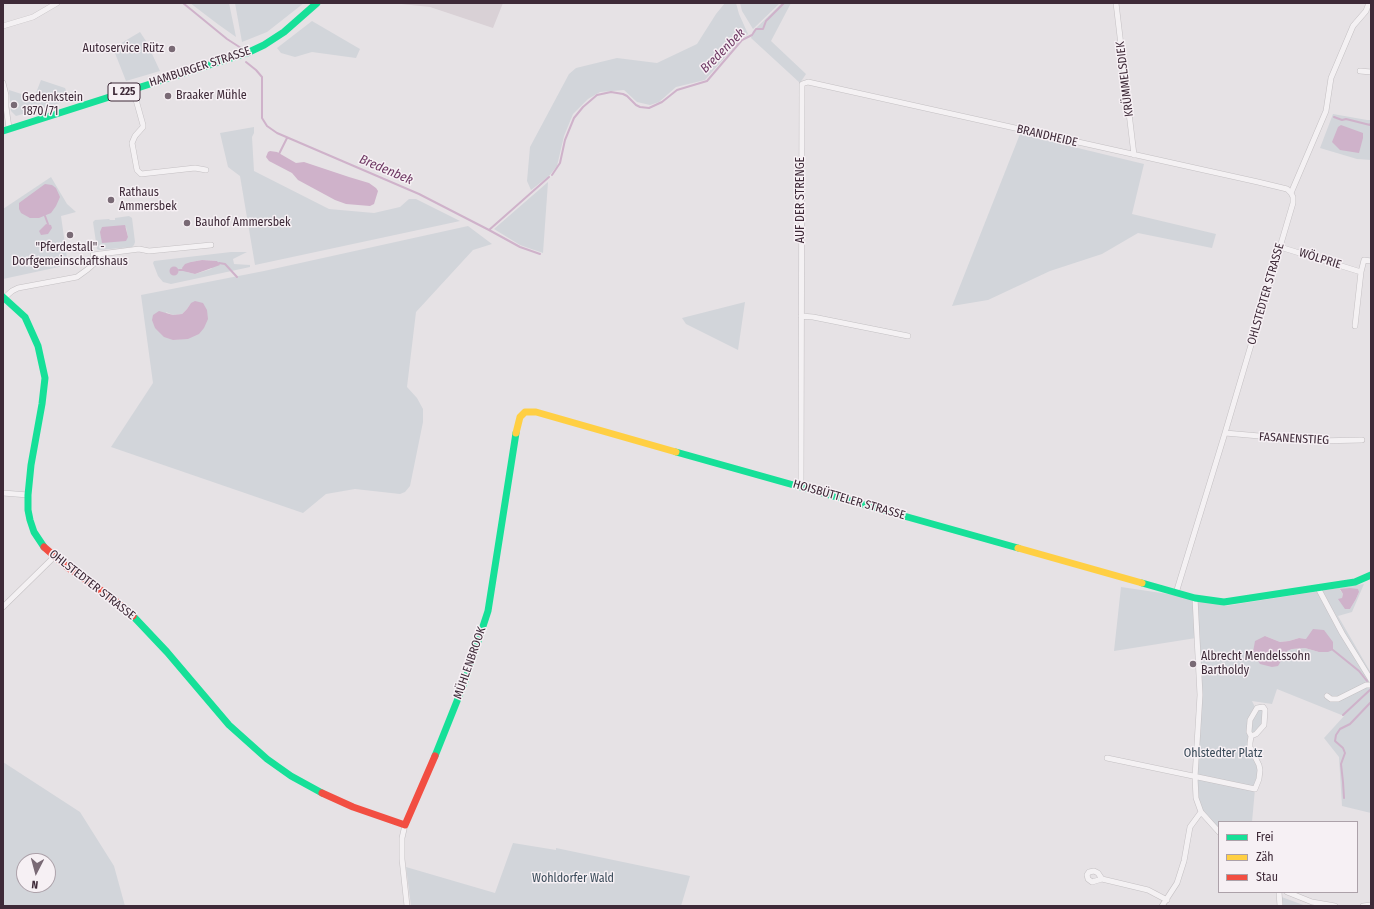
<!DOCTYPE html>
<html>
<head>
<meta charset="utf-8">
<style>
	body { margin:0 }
	#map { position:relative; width:1374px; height:909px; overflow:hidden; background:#e6e2e5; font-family:"Fira Sans Condensed",sans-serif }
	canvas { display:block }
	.frame { position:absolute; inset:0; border:4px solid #3e2a38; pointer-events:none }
	.legend { position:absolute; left:1218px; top:821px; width:140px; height:72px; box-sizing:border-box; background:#f6f0f4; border:1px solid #aca1a9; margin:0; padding:5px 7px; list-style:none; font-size:12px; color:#3e2a38 }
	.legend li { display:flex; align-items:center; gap:8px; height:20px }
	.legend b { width:20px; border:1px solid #aca1a9 }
	.north { position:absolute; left:16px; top:853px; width:40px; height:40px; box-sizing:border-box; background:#f6f0f4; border:1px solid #aca1a9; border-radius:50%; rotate:186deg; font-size:11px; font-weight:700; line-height:16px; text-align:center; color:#3e2a38 }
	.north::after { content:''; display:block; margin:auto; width:14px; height:18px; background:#796a75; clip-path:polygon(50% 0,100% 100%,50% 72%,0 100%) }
</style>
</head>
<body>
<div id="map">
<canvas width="1374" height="909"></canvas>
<div class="frame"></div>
<ul class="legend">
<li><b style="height:5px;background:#16e098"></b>Frei</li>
<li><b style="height:5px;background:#ffcf43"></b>Zäh</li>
<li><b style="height:5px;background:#f24e42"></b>Stau</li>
</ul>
<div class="north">N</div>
</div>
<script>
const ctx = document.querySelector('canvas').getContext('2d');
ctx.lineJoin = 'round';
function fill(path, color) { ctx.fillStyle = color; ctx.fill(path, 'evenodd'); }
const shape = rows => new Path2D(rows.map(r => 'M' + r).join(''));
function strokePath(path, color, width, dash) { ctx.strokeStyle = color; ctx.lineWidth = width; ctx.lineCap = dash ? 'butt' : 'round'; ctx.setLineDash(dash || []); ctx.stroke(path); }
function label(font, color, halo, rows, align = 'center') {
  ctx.font = font + ' "Fira Sans Condensed",sans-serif'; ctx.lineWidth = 3; ctx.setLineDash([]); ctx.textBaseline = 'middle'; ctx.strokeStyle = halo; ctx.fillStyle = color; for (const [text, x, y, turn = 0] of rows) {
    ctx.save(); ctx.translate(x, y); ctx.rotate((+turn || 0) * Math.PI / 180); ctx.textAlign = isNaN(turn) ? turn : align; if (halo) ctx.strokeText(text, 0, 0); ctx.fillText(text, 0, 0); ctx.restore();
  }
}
const built = shape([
	[392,3,503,3,493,28,430,7]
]);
const green = shape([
	[190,3,229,3,236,37,219,25],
	[235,3,304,3,267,32,242,42],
	[725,3,736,3,739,14,748,34,741,39,705,80,676,87,659,102,650,105,637,102,624,90,600,92,588,99,573,114,564,136,557,166,549,176,531,190,527,181,530,147,569,74,576,68,617,58,657,63,697,44,716,14],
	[740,3,780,3,753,29,742,11],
	[782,3,791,3,771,41,806,74,800,83,751,38,753,31],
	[312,21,360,49,356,58,312,52,295,57,281,53,277,48],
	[140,32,146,41,160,71,126,81,113,48],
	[41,80,65,88,70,100,16,116,11,111,9,90,34,98],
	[1333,114,1367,120,1371,120,1371,160,1357,159,1320,148],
	[254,127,254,133,252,137,254,171,329,209,374,213,400,207,409,199,416,199,460,221,255,265,240,176,228,167,220,133],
	[1020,134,1144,164,1132,214,1216,234,1212,248,1138,233,1102,254,1050,271,988,300,952,306],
	[51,177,67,204,76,212,61,216,68,265,3,279,3,209],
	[548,182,543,253,520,245,494,229],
	[129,216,132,218,135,242,134,245,132,247,99,250,97,249,93,222,95,220,109,219,110,220,115,220,115,218],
	[126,227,128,237,101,241],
	[468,226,492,244,473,250,416,312,407,387,417,398,423,409,423,422,410,486,405,492,400,494,355,489,326,494,303,513,111,447,153,383,141,295,264,271],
	[191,303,181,339,173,340,166,312,173,315,182,314,187,309],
	[231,252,247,252,233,259,234,264,250,265,250,267,171,284,163,282,158,276,153,263,154,261],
	[202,260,217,261,211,269,195,274,187,272,191,262],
	[745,302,738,350,686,324,682,318],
	[1364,584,1352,612,1338,616,1371,673,1371,813,1342,806,1339,757,1324,738,1344,716,1277,689,1272,704,1252,701,1256,709,1263,707,1264,725,1251,736,1250,743,1259,765,1255,789,1252,822,1219,822,1219,832,1201,812,1196,798,1200,695,1196,638,1114,651,1121,587,1195,598,1225,606],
	[1340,590,1359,592,1356,599,1350,609,1342,598,1343,594],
	[1265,636,1280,642,1289,641,1299,638,1306,639,1319,652,1305,648,1292,649,1287,651,1284,657],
	[3,762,80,812,114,866,125,906,3,906],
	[24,861,48,861,48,885,24,885],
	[513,843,556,850,556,848,690,876,681,906,411,906,406,867,495,893],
	[1279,896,1287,899,1306,906,1280,906]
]);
const water = shape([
	[1341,125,1363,133,1363,138,1359,153,1340,150,1332,142,1338,127],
	[270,151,277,152,296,163,304,162,349,177,369,183,376,188,378,191,374,204,370,206,346,204,335,200,298,180,292,173,269,161,266,157,268,152],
	[45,184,52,185,56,188,60,197,56,206,51,213,39,218,30,218,21,213,19,209,19,203],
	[46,224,51,225,52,228,48,234,41,235,39,231],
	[125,225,128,237,126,241,102,243,100,232,102,227],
	[202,260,217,261,220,265,195,274,183,271,182,268,185,264,191,262],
	'169.5 271a4.5 4.5 0 1 1 9 0a4.5 4.5 0 1 1-9 0Z',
	[195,301,203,303,207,310,208,319,204,328,199,334,188,339,173,340,164,337,155,328,152,320,153,315,159,311,173,315,182,314,187,309,191,303],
	[1350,588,1358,589,1359,592,1356,599,1350,609,1345,609,1338,599,1342,598,1343,594,1340,589],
	[1313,629,1324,630,1333,642,1333,650,1328,652,1319,652,1305,648,1292,649,1287,651,1278,666,1272,667,1260,664,1253,652,1255,641,1265,636,1280,642,1289,641,1299,638,1306,639]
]);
const stream = shape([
	[183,3,227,39,241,48],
	[246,62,256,70,262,77,262,118,267,126,277,133,419,194,489,230,549,177],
	[1334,117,1342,120,1346,119,1370,125,1371,123],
	[279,154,287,138],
	[552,175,560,163,565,140,574,118,583,107,597,95,611,92,623,94,627,96,636,105,640,107,649,108,662,102,677,90,707,81,742,40,752,35,756,29,763,29,766,21,784,3],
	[45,216,48,224],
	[489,230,520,247,540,254],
	[219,263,225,264,237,277],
	[179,270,183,270],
	[1333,650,1359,671,1367,681],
	[1343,715,1371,689],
	[1344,798,1343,782,1341,764,1345,753,1343,748,1335,741,1336,735,1340,729,1350,724,1371,702]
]);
const street = shape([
	[1116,3,1134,155],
	[3,26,33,17,57,3],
	[1360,71,1371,72],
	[3,83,6,95,6,107,9,128],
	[133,89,143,125,143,127,135,136,132,143,137,170,141,174,195,168,206,170],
	[1280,247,1361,272,1364,260,1371,261],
	[93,255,139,249,149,251,211,245],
	[4,298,12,291,18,288,77,277,88,269,97,261,100,254],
	[801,316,813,317,908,336],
	[1355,326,1361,272],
	[1225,433,1317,441,1362,440],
	[801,486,802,84,808,82,1258,182,1287,189,1291,193],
	[3,493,28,495],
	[1318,588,1342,633,1371,680],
	[1176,593,1225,433,1293,203,1293,197,1291,193,1326,111,1331,78,1353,26,1366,11,1369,3],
	[1195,598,1200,695,1195,777,1196,798,1201,812,1219,832],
	[3,607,54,557],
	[1327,696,1331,699,1338,699,1366,685,1371,685],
	[1107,758,1255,789,1259,779,1260,770,1259,765,1250,747,1250,743,1251,736,1256,734,1264,725,1265,710,1263,707,1257,708,1250,720,1249,732,1251,736],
	[405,825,402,838,402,859,407,906],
	[1102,879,1092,882,1088,879,1087,875,1089,872,1094,871,1098,873,1102,879,1148,890,1167,900],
	[1279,892,1280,906],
	[1287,892,1312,902,1335,906],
	[1162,906,1177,883,1184,861,1190,827,1201,812],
	[1363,906,1371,905]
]);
const fast = shape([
	[3,131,247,53,264,45,284,32,317,3],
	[3,297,25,317,38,346,45,378,42,404,31,465,28,495,28,510,30,520,34,532,44,547],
	[676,452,1018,548],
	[1142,583,1195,598,1224,602,1355,582,1371,575],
	[133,616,167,652,229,725,267,759,291,776,322,793],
	[435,756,465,681,488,611,516,433]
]);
const slow = shape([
	[516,433,520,417,525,412,536,412,676,452],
	[1018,548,1142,583]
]);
const jam = shape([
	[44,547,67,567,112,598,133,616],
	[322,793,353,807,405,825,435,756]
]);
const markers = [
	[172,49,4,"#796a75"],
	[168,96,4,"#796a75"],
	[14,105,4,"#796a75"],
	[111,200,4,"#796a75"],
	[187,223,4,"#796a75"],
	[70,235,4,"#796a75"],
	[1193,664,4,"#796a75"]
];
const shields = [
	[124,92,32]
];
const shieldNames = [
	["L 225",124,92]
];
const poiNames = [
	["Autoservice Rütz",164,49,"right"],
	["Braaker Mühle",176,96],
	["Gedenkstein",22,98],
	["1870/71",22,112],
	["Rathaus",119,193],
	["Ammersbek",119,207],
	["Bauhof Ammersbek",195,223],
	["\"Pferdestall\" -",70,248,"center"],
	["Dorfgemeinschaftshaus",70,262,"center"],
	["Albrecht Mendelssohn",1201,657],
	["Bartholdy",1201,671]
];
const streetNames = [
	["HAMBURGER STRASSE",200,67,-18],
	["KRÜMMELSDIEK",1125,79,-97],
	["BRANDHEIDE",1047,136,13],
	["AUF DER STRENGE",801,200,-90],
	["WÖLPRIE",1320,259,17],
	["OHLSTEDTER STRASSE",1266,294,-74],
	["FASANENSTIEG",1294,439,3],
	["HOISBÜTTELER STRASSE",849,500,16],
	["OHLSTEDTER STRASSE",92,585,38],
	["MÜHLENBROOK",470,663,-71]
];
const parkNames = [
	["Ohlstedter Platz",1223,754],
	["Wohldorfer Wald",573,879]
];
const waterNames = [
	["Bredenbek",723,51,-45],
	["Bredenbek",386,170,23]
];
fill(built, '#d9d1d6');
fill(green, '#d2d5da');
fill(water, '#cfb2ca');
strokePath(stream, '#cfb2ca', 2);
strokePath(street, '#c4c0c3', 6);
strokePath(street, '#f4f1f3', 5);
strokePath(fast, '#16e098', 7);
strokePath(slow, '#ffcf43', 7);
strokePath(jam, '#f24e42', 7);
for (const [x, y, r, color] of markers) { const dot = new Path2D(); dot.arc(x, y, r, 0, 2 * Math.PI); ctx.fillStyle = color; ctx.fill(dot); strokePath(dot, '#f6f0f4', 1.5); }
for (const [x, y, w] of shields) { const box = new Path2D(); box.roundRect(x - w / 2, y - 9, w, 18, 3); ctx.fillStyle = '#f6f0f4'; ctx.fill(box); strokePath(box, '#3e2a38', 1); }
label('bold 11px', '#3e2a38', null, shieldNames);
label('12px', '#3e2a38', '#f6f0f4', poiNames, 'left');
label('12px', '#3e2a38', '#f6f0f4', streetNames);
label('12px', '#394a58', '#f6f0f4', parkNames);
label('italic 13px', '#6e3863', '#f6f0f4', waterNames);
</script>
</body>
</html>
